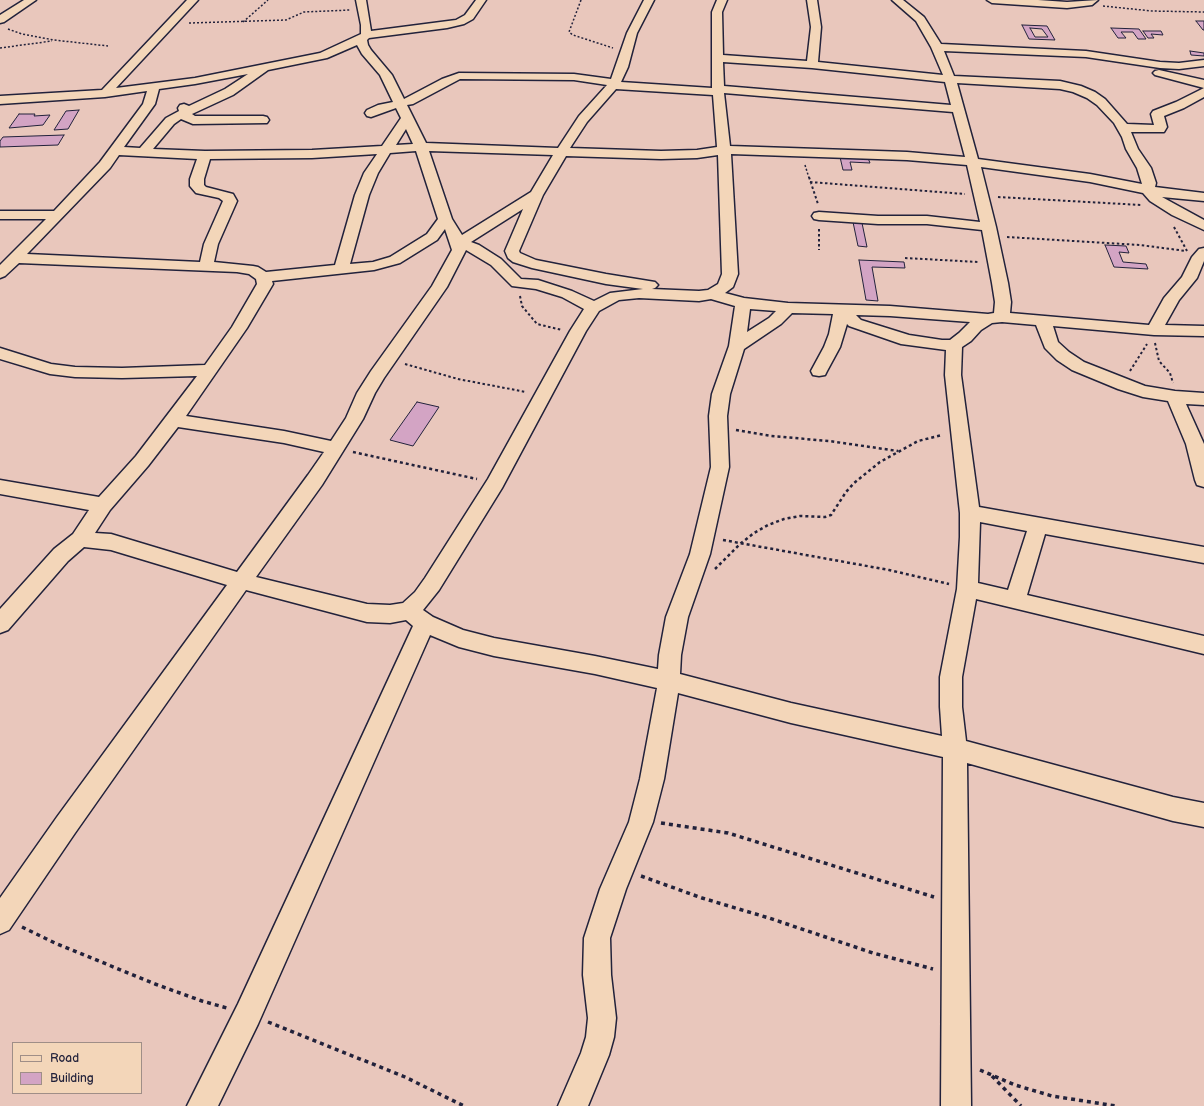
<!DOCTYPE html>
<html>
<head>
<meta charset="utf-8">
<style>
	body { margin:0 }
	#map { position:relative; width:1204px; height:1106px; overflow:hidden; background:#e9c7bc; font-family:"Balsamiq Sans",sans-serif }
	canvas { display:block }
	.legend { position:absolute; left:12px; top:1042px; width:130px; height:52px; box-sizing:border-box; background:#f3d6b9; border:1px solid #9f8e87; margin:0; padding:5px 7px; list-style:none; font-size:12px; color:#22223b }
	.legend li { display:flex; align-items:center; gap:8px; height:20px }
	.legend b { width:20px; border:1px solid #9f8e87 }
</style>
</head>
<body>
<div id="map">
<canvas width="1204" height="1106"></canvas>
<ul class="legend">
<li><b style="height:5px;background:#f3d6b9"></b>Road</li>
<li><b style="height:11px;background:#d3a4c4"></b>Building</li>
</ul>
</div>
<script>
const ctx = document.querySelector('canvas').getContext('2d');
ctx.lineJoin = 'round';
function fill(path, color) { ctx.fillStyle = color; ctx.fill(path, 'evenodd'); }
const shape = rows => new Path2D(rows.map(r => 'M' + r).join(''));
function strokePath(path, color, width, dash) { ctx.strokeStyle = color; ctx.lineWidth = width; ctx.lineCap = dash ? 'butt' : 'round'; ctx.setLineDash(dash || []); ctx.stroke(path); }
const building = shape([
	[1196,21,1204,21,1204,30,1203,30,1196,21],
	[1022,25,1047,26,1055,40,1029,39,1022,25],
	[1030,28,1042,29,1048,37,1035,37,1030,28],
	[1111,28,1139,29,1146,39,1138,39,1133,32,1121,32,1126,38,1118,38,1111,28],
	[1143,31,1161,31,1163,35,1151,34,1154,38,1148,38,1143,31],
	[1190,51,1204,53,1204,56,1191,55,1190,51],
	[79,110,68,129,54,130,66,111,79,110],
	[19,114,35,114,34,116,50,115,43,125,9,128,19,114],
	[64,135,58,145,0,147,0,141,3,137,64,135],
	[840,157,868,158,870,163,850,162,852,170,843,170,840,157],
	[853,222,862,223,867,247,858,246,853,222],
	[1105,245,1126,246,1129,253,1119,252,1123,262,1146,264,1148,269,1114,267,1105,245],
	[859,260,904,262,905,268,872,267,878,301,866,300,859,260],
	[417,402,439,407,413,446,390,440,417,402]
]);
const pathFar3 = shape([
	[581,0,569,32,573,35,613,48],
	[1103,6,1152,11,1204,12],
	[243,22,268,0],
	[189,23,286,20,304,12,350,10],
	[8,29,22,34,54,40,108,46],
	[0,48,52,41],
	[805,165,809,178]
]);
const pathFar2 = shape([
	[809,177,818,204],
	[810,182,965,194],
	[998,197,1141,205],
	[1174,227,1187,251],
	[819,229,819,250],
	[1007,237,1140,245,1186,251],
	[905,258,978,262],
	[520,296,522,306,537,324,562,330],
	[1155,343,1159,361,1170,373,1173,383],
	[405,364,458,379,526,392],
	[1130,371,1147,344]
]);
const pathFar1 = shape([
	[736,430,771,436,829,441,898,451],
	[353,452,477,479],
	[723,540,889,570,949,584],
	[715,569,740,544,754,533,768,525,784,519,800,516,825,517,831,515,846,492,854,483,880,462,918,441,942,435]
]);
const path = shape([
	[661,823,728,833,934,897],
	[641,876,702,898,769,918,873,953,933,969],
	[22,927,55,943,155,984,202,1001,227,1008],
	[268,1022,405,1077,464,1106],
	[980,1070,1015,1085,1052,1096,1116,1106],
	[992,1076,1021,1106]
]);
const street = shape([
	[24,0,36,0,4,22,0,23,0,15,24,0],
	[187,0,198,0,116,88,195,78,320,53,361,34,361,25,356,0,366,0,371,31,456,20,465,15,476,0,486,0,473,19,464,24,447,28,369,38,367,40,368,45,371,50,392,75,404,99,442,79,459,73,574,74,611,79,627,33,644,0,654,0,637,33,628,67,621,82,712,88,712,12,717,0,727,0,722,12,723,55,807,61,811,27,807,0,817,0,821,27,818,62,943,75,931,47,916,21,892,0,903,0,924,17,941,44,1086,51,1160,62,1179,63,1204,60,1204,66,1179,69,1160,68,1086,57,944,51,954,76,1060,81,1081,86,1095,92,1105,99,1127,124,1154,125,1151,114,1153,111,1176,102,1204,88,1204,97,1184,108,1164,116,1167,127,1164,132,1131,132,1138,149,1151,168,1156,183,1155,187,1204,193,1204,201,1162,197,1204,220,1204,230,1172,215,1150,201,1143,193,1090,182,981,167,996,227,1008,283,1011,302,1010,313,1149,325,1164,298,1182,277,1192,257,1199,249,1204,248,1204,261,1197,278,1179,300,1165,325,1204,326,1204,336,1154,335,1053,326,1058,342,1069,352,1084,362,1145,386,1175,391,1204,393,1204,405,1186,404,1204,444,1204,487,1197,485,1195,480,1186,444,1168,401,1143,397,1118,389,1072,370,1057,360,1045,348,1036,325,1002,322,992,323,981,330,971,341,962,347,961,375,979,507,1204,547,1204,563,1045,534,1027,595,1204,636,1204,654,976,599,962,677,962,707,966,741,1173,797,1204,803,1204,827,1173,821,967,763,971,1106,941,1106,943,757,791,723,678,693,664,779,653,822,626,889,610,938,611,975,616,1018,614,1037,609,1055,588,1106,558,1106,581,1053,586,1037,588,1018,583,975,584,938,600,889,629,822,640,779,657,688,595,674,494,656,459,647,430,635,258,1024,218,1106,187,1106,238,1004,413,626,406,620,390,623,367,622,246,590,75,833,9,930,0,934,0,898,57,817,227,585,111,550,84,547,68,561,8,630,0,633,0,609,54,549,73,534,89,510,0,494,0,480,99,497,136,456,197,376,122,378,75,377,50,374,0,359,0,348,51,364,75,367,122,368,205,365,232,327,257,284,256,279,249,274,237,272,19,263,5,276,0,278,0,265,46,219,0,219,0,211,54,211,100,162,143,104,147,91,105,97,0,104,0,96,102,90,187,0],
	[357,45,362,54,380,75,393,102,378,105,367,110,365,113,367,116,371,117,396,108,401,118,382,146,312,150,205,151,153,149,174,124,181,119,193,124,267,123,269,120,267,117,263,116,195,116,192,114,233,95,268,70,327,58,357,45],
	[723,62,812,68,945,82,951,105,724,86,723,62],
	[248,74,225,89,189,106,184,104,180,105,178,108,179,111,166,118,140,148,124,147,155,104,159,89,195,84,248,74],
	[460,79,574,80,607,85,579,116,558,148,426,143,407,105,413,104,460,79],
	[957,83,1060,89,1073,92,1087,98,1097,105,1114,123,1122,137,1126,149,1137,168,1142,184,1090,174,978,159,957,83],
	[616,89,713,95,717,147,697,150,661,151,570,148,587,122,616,89],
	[724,93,953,112,965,157,907,152,730,146,724,93],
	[406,129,413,144,396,145,406,129],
	[416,151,438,219,427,234,390,257,373,262,350,264,369,195,378,173,390,153,416,151],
	[429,151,553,155,531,192,462,235,452,219,429,151],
	[377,154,364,173,355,195,335,265,266,272,258,267,253,266,214,262,218,244,237,201,233,194,206,187,204,185,204,179,210,159,312,158,377,154],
	[731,154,907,160,967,165,980,222,927,216,878,216,819,212,814,213,812,216,814,219,819,220,878,224,927,224,982,230,992,283,995,302,994,313,988,314,890,306,788,303,744,298,725,293,733,287,738,274,731,154],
	[119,155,197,159,190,179,190,186,196,193,219,198,223,201,204,244,200,262,27,254,110,168,119,155],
	[718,155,722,274,718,284,708,290,699,291,652,289,655,288,658,285,655,282,606,274,536,260,520,253,519,251,543,195,566,156,661,159,697,158,718,155],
	[523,209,505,251,508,258,513,262,532,268,606,284,643,289,610,293,594,301,572,291,538,280,521,279,501,259,479,245,471,242,523,209],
	[445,229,452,250,432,286,371,371,357,393,346,418,331,441,284,431,186,416,247,328,273,284,272,281,374,270,400,263,437,240,445,229],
	[466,250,491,265,512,286,536,289,562,297,584,309,570,331,488,479,425,578,415,592,403,603,390,605,367,604,256,577,322,485,363,419,375,393,384,378,447,287,466,250],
	[639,298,699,301,711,299,735,306,729,346,712,394,709,416,711,467,690,554,666,617,659,655,658,669,595,656,494,638,463,630,433,617,423,610,439,590,502,488,586,331,599,311,619,300,639,298],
	[750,309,776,311,769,318,747,332,750,309],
	[792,313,833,314,829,334,824,347,811,371,813,375,819,376,825,375,827,371,840,347,847,324,849,326,901,344,946,350,945,375,960,513,960,537,957,589,940,677,940,707,942,736,791,703,680,674,681,655,688,617,710,554,729,467,727,416,730,394,744,349,781,324,792,313],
	[856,315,890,316,970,322,959,333,950,340,942,340,909,335,861,320,856,315],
	[178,427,284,443,324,452,308,475,237,572,111,534,95,533,110,510,148,466,178,427],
	[980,522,1027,531,1008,590,978,583,980,522],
	[987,0,1038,0,1067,2,1098,0,1092,5,1067,8,992,3,987,0],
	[1159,70,1204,80,1204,88,1155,75,1153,73,1155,71,1159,70]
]);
fill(building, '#d3a4c4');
strokePath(building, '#22223b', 1);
strokePath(street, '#22223b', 3);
strokePath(pathFar3, '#22223b', 1.5, [2, 2]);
strokePath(pathFar2, '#22223b', 2, [2.5, 2.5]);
strokePath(pathFar1, '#22223b', 2.5, [3, 3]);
strokePath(path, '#22223b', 3.5, [4, 4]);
fill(street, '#f3d6b9');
</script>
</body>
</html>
